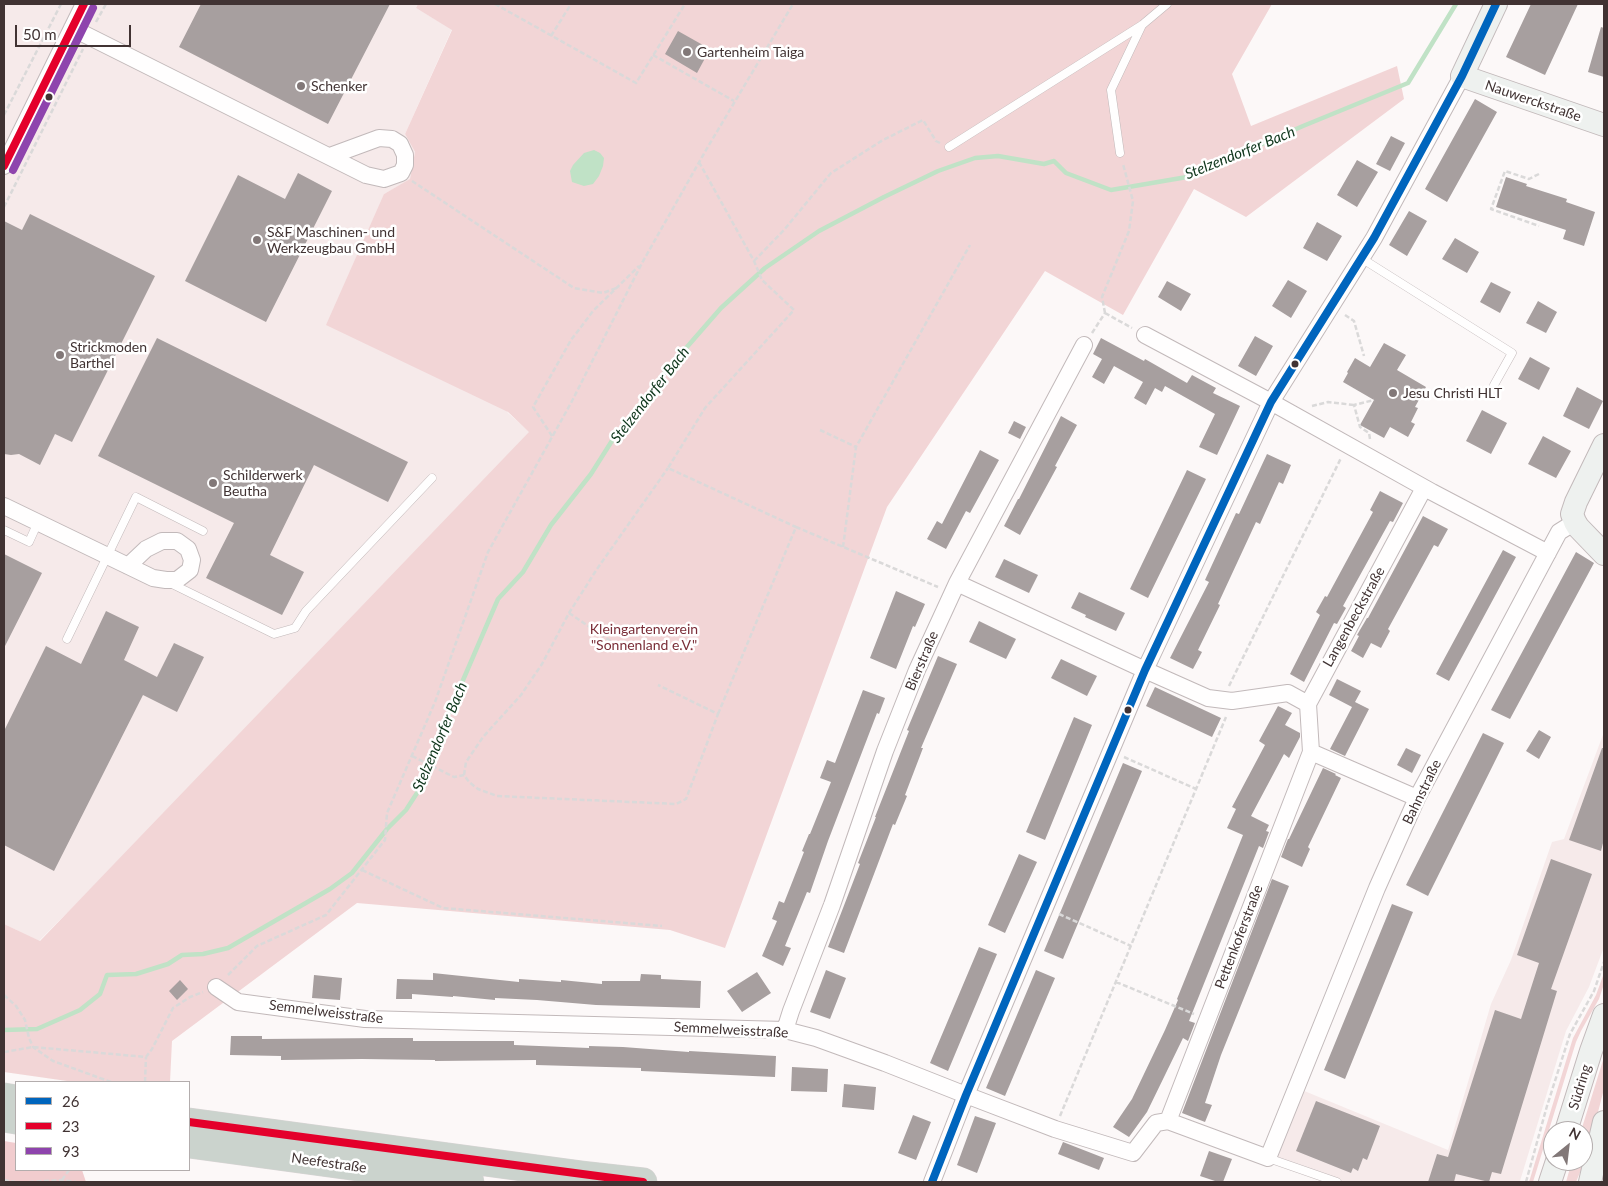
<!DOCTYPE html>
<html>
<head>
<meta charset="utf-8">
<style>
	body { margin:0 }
	#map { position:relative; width:1608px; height:1186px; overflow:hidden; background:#fcf8f8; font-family:Lato,sans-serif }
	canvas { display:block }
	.frame { position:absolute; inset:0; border:5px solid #413333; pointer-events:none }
	.legend { position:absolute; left:15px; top:1081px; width:175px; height:90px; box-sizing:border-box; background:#fff; border:1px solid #b3adad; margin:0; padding:6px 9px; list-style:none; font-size:15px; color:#413333 }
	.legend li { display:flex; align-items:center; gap:10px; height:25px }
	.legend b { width:25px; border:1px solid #b3adad }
	.north { position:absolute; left:1543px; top:1121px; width:50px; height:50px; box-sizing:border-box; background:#fff; border:1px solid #b3adad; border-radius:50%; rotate:29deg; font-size:14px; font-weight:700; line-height:20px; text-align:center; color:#413333 }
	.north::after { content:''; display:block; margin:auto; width:18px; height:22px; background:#827878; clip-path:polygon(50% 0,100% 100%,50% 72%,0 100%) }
	.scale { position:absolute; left:15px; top:25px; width:116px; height:22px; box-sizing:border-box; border:2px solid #413333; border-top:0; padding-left:6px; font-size:15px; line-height:18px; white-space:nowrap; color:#413333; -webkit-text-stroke:4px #fff; paint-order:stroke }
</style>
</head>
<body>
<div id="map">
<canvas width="1608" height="1186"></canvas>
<div class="frame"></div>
<ul class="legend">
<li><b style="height:6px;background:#0065bd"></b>26</li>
<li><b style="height:6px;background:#e4002b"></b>23</li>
<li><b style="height:6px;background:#8e44ad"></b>93</li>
</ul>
<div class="north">N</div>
<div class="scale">50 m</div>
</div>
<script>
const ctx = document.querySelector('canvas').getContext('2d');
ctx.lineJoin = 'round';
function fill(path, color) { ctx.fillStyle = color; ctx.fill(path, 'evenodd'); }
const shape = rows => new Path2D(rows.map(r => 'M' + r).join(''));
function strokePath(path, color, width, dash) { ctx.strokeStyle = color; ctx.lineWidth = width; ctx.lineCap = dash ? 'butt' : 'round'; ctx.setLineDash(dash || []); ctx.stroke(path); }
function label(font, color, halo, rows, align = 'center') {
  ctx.font = font + ' Lato,sans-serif'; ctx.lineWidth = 5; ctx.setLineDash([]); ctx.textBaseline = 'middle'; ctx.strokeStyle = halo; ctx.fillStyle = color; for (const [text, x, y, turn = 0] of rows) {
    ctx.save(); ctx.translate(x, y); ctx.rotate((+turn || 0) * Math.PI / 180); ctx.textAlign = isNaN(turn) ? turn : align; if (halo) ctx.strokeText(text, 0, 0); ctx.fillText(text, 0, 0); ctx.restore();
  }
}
const built = shape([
	[4,4,418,4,416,8,452,29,405,134,415,152,410,180,384,194,508,413,530,432,310,668,39,941,4,924],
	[1604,732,1604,947,1589,987,1566,1031,1520,1181,1517,1182,1337,1182,1268,1158,1297,1088,1448,1150,1491,1004,1511,960,1552,842,1564,839]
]);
const green = shape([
	[418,4,1272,4,1232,74,1251,126,1397,66,1404,99,1246,217,1194,189,1123,315,1045,271,887,507,725,948,670,930,357,903,172,1041,170,1082,74,1082,4,1072,4,924,40,941,529,432,508,412,326,325,384,194,410,179,415,152,405,134,452,30,416,8],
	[1604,973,1604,984,1599,999,1581,1031,1576,1042,1533,1182,1529,1182,1573,1038,1596,995],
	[1604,1057,1604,1089,1586,1158,1576,1182,1566,1182,1572,1161,1583,1161,1583,1131,1581,1131]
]);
const forest = shape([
	[4,1141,16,1143,16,1170,82,1170,86,1182,4,1182]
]);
const water = shape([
	[594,150,600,153,604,158,603,166,599,176,593,184,584,186,572,182,570,171,573,165,584,153]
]);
const stream = shape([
	[4,1030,37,1029,80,1010,100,994,107,975,136,974,168,964,182,955,203,954,228,948,330,889,352,873,387,829,406,810,417,793,429,759,498,599,523,572,551,525,591,474,615,436,666,371,721,308,765,268,819,231,884,197,938,171,975,158,998,156,1044,164,1054,161,1066,173,1111,190,1187,177,1303,126,1408,83,1456,4]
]);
const building = shape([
	[201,4,390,4,328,124,179,47],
	[1531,4,1578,4,1545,75,1506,57],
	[1601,27,1604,28,1604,77,1588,72],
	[678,31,710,49,697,73,665,54],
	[1475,99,1497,112,1447,202,1425,189],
	[1391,136,1405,143,1390,171,1376,164],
	[1357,160,1378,172,1357,207,1337,195],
	[298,173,332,191,266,322,185,281,238,175,285,199],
	[1506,177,1527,184,1526,186,1567,199,1566,202,1595,212,1584,246,1563,239,1566,230,1496,207],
	[1409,211,1427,221,1407,256,1389,245],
	[30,214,155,276,72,442,55,434,40,465,19,454,11,455,4,454,4,221,22,230],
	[1317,222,1342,236,1327,261,1303,248],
	[1455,238,1479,252,1467,273,1442,259],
	[1288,280,1307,291,1291,318,1272,306],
	[1167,281,1191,294,1181,311,1158,297],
	[1491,282,1511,292,1500,313,1480,302],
	[1538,301,1557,312,1546,333,1526,323],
	[1255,336,1273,346,1256,376,1238,366],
	[157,338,408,462,388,502,314,465,270,555,304,572,282,615,206,578,234,523,98,456],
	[1101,338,1144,361,1145,359,1187,383,1192,375,1216,388,1213,393,1240,406,1217,455,1199,447,1215,414,1165,386,1162,392,1155,388,1146,405,1134,398,1143,382,1114,366,1104,384,1092,377,1102,359,1093,354],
	[1384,343,1406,355,1397,370,1426,387,1415,407,1418,408,1411,422,1415,424,1408,437,1390,427,1384,438,1360,425,1374,400,1343,382,1348,373,1347,372,1355,358,1370,367],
	[1530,357,1550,368,1539,390,1518,379],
	[1577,387,1603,401,1589,429,1563,416],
	[1482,410,1507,423,1491,454,1466,441],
	[1061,416,1077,425,1055,466,1057,467,1020,535,1004,526,1018,499,1019,499],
	[1014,421,1026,427,1020,439,1008,433],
	[1543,436,1571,451,1556,478,1528,464],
	[980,450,999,460,970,513,966,511,946,549,927,539,937,521,942,524],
	[1267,454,1291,465,1283,484,1279,482,1260,524,1256,522,1218,604,1220,605,1198,650,1202,652,1193,669,1170,658,1209,582,1205,580,1236,513,1239,514],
	[1187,470,1206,479,1148,598,1130,589],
	[1380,491,1403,503,1393,522,1390,521,1343,606,1346,608,1337,624,1334,623,1304,682,1290,674,1320,615,1316,612,1325,596,1327,597,1373,512,1370,510],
	[1423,516,1448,529,1438,547,1434,545,1388,629,1390,631,1381,648,1371,643,1363,658,1351,651,1359,636,1357,635,1367,618,1368,618],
	[1503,550,1516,557,1449,681,1436,674],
	[1576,552,1594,563,1510,719,1491,710],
	[4,554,42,573,4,648],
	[1004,559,1038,575,1029,593,995,577],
	[896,591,925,604,915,627,913,626,896,669,870,658],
	[1079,592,1125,613,1116,631,1085,617,1086,615,1071,608],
	[106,611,139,627,124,660,157,677,174,643,204,657,177,712,143,695,54,871,4,845,4,731,46,646,81,664],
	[979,621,1016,639,1006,659,969,642],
	[938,656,957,664,921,748,923,748,905,795,907,796,895,825,893,824,844,953,828,947,860,864,858,863,876,817,875,817,909,731,907,730],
	[1061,659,1097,676,1087,696,1051,678],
	[1337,679,1361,691,1355,702,1369,709,1345,756,1330,749,1352,707,1329,695],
	[1155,687,1221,718,1212,737,1146,706],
	[863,690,885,698,879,714,877,713,828,841,810,893,807,892,785,946,791,948,783,966,762,956,777,921,772,919,779,901,784,903,804,852,802,851,809,834,810,834,831,782,820,778,827,760,835,763],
	[1278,706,1292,713,1285,725,1300,733,1300,737,1289,758,1284,754,1251,816,1269,825,1266,831,1269,832,1263,848,1259,846,1189,1021,1195,1023,1188,1041,1183,1038,1147,1112,1129,1137,1113,1127,1132,1099,1165,1030,1178,1000,1177,999,1243,835,1227,828,1236,809,1232,807,1265,745,1259,741],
	[1074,717,1092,725,1045,840,1026,832],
	[1539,730,1551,737,1539,759,1526,751],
	[1483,733,1504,743,1428,896,1406,885],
	[1406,748,1421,755,1412,773,1397,765],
	[1602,748,1604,748,1604,839,1601,851,1569,840],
	[1123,763,1142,771,1063,959,1044,951],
	[1323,768,1336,774,1335,775,1341,778,1308,847,1310,849,1302,867,1281,857,1288,839,1289,839],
	[1019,854,1037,862,1005,933,988,925],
	[1551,859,1592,874,1551,989,1557,991,1501,1174,1492,1172,1489,1182,1456,1174,1454,1182,1428,1182,1437,1154,1448,1157,1495,1010,1521,1019,1539,963,1517,955],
	[1272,879,1289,886,1221,1055,1205,1103,1212,1105,1205,1122,1182,1113],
	[1392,904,1413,912,1345,1079,1324,1070],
	[979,947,997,954,948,1071,930,1063],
	[826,970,846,978,830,1019,810,1012],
	[1036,970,1055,978,1005,1096,986,1088],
	[757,972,771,993,742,1012,727,991],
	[433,973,519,982,519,979,561,982,561,980,602,984,602,981,640,981,641,974,661,975,661,979,701,981,700,1008,596,1005,537,1000,495,998,495,1000,453,996,453,997,412,994,412,999,396,999,397,979,433,980],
	[314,975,342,978,340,1000,312,998],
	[180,980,188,989,177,1000,169,991],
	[231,1036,262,1036,262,1039,384,1038,413,1038,413,1041,514,1041,514,1045,589,1048,589,1046,623,1047,689,1052,689,1051,776,1056,775,1077,641,1071,641,1068,536,1065,536,1060,435,1061,435,1060,362,1059,281,1060,281,1056,230,1055],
	[792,1067,828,1069,827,1092,791,1091],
	[844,1084,876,1087,874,1110,842,1107],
	[1316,1101,1380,1126,1367,1160,1363,1158,1358,1171,1353,1168,1351,1173,1296,1151],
	[913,1115,931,1122,916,1160,898,1153],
	[975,1116,996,1123,977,1173,957,1165],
	[1063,1142,1104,1158,1099,1170,1058,1154],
	[1209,1151,1232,1159,1223,1182,1218,1182,1200,1176]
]);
const path = shape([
	[495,4,636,83,685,4],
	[96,22,106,4],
	[551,36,571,4],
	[653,55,734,101],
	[4,115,61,4],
	[699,162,754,261,762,280,794,310,705,408,668,468,796,527],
	[1539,174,1529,179,1505,171,1491,209,1539,226],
	[412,181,574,288,603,293,619,287],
	[4,207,83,49],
	[754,261,784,230,831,173,883,140,923,120,936,141,940,143],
	[1105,313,1102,297,1129,231,1133,201,1123,164],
	[1105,313,1132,328],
	[1345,315,1354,321,1364,356],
	[1092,333,1105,313],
	[1312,406,1328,402,1354,405],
	[820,430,856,447],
	[552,436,533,407,571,340,593,311,639,266],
	[1370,439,1369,433,1360,427,1354,405,1374,400],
	[843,547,856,447,970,245],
	[569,613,615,644],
	[1229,686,1341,458],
	[718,714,796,527,938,587],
	[412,756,454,777,464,775,469,782,478,789,497,796,676,804,686,799,718,714,658,685],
	[1124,757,1196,789],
	[464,775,466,762,483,737,521,695,542,664,569,613,597,569,668,468],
	[362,870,443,908,662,926],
	[1059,914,1131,946],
	[228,975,257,946,326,915,385,840,387,813,435,702,488,552,571,403,642,263,706,150,793,4],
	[1116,982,1194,1014],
	[4,995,16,1006,25,1020,29,1038,33,1047,53,1061,111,1082],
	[4,1052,33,1047,146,1057,152,1049,173,1008,190,997,203,992],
	[145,1082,146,1057],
	[1060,1116,1226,717],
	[4,1180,15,1182],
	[62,1180,69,1170],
	[29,1182,62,1180,76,1182],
	[1526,1182,1547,1106,1570,1034,1594,991,1604,962]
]);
const lane = shape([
	[949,147,1142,25,1167,4],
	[1120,153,1111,90,1142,25],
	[1361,258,1512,353,1494,385],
	[4,530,29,542,38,522],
	[172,584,274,634,295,628,306,611,432,478],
	[67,639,136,497,203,531],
	[1268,1158,1337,1182]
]);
const street = shape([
	[72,28,366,175,384,179,401,173,405,165,405,155,400,144,392,139,379,138,330,156],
	[4,166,84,4],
	[1145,335,1271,402,1432,492,1548,553],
	[4,506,153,578,166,580,177,580,190,570,192,560,188,549,177,541,162,541,146,549,128,566],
	[957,583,1145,670,1208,698,1232,701,1288,693,1308,704],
	[1311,752,1417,798],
	[216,987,238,1002,365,1019,785,1030,816,1038,885,1063,966,1095,1055,1129,1133,1153,1156,1123,1168,1121,1268,1158,1377,888,1417,798,1559,532,1575,522],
	[785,1030,791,1011,832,905,885,751,917,670,957,583,1084,345],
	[1168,1121,1311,752,1308,704,1424,488],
	[932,1182,966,1095,1145,670,1271,402,1374,238,1462,76]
]);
const secondary = shape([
	[1496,4,1462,76,1604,125],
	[1604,445,1576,502,1572,514,1575,522,1578,527,1604,554],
	[1566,1131,1591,1051,1604,1015],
	[1550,1182,1557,1161],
	[1590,1182,1604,1122]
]);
const highway = shape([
	[4,1097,16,1099],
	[4,1118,16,1120],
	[189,1122,582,1175,643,1182],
	[189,1144,470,1182]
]);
const bus1 = shape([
	[932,1182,966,1095,1145,670,1271,402,1374,238,1462,76,1496,4]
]);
const bus2 = shape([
	[4,166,84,4],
	[189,1122,643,1182]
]);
const bus3 = shape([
	[13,170,93,8]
]);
const markers = [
	[687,52,5,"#827878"],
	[301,86,5,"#827878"],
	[49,97,4.5,"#413333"],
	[257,240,5,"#827878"],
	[60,355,5,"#827878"],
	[1295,364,4.5,"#413333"],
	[1393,393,5,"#827878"],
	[213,483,5,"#827878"],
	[1128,710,4.5,"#413333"]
];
const poiNames = [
	["Gartenheim Taiga",697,52],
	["Schenker",311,86],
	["S&F Maschinen- und",267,232],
	["Werkzeugbau GmbH",267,248],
	["Strickmoden",70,347],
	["Barthel",70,363],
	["Jesu Christi HLT",1403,393],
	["Schilderwerk",223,475],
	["Beutha",223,491]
];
const streetNames = [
	["Nauwerckstraße",1533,101,19],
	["Langenbeckstraße",1354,617,-61],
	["Bierstraße",922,661,-67],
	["Bahnstraße",1422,792,-64],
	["Pettenkoferstraße",1239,937,-69],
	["Semmelweisstraße",326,1012,7],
	["Semmelweisstraße",731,1030,3],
	["Südring",1580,1087,-73],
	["Neefestraße",329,1163,8]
];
const parkNames = [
	["Kleingartenverein",644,629],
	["\"Sonnenland e.V.\"",644,645]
];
const waterNames = [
	["Stelzendorfer Bach",1240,153,-22],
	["Stelzendorfer Bach",650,395,-52],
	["Stelzendorfer Bach",440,737,-67]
];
fill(built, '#f6eaea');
fill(green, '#f2d5d6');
fill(forest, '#f1ccce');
fill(water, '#c0e2c6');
strokePath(stream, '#c0e2c6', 4.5);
fill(building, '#a79f9f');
strokePath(lane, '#c2b9ba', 9);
strokePath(street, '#c2b9ba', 18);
strokePath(secondary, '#c2b9ba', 24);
strokePath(highway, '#d8d4d4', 29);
strokePath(path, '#dad9d9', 2.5, [5, 2.5]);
strokePath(lane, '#fffefe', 8);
strokePath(street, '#fffefe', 16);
strokePath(secondary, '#eef1ef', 22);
strokePath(highway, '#cbd3cd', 28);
strokePath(bus1, '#0065bd', 8);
strokePath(bus2, '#e4002b', 8);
strokePath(bus3, '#8e44ad', 8);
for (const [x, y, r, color] of markers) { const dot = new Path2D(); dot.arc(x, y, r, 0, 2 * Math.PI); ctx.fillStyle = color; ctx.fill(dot); strokePath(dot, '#fff', 2); }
label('14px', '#413333', '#fff', poiNames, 'left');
label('14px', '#413333', '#fff', streetNames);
label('14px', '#7a2e38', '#fff', parkNames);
label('italic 15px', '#0e351b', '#fff', waterNames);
</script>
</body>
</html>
